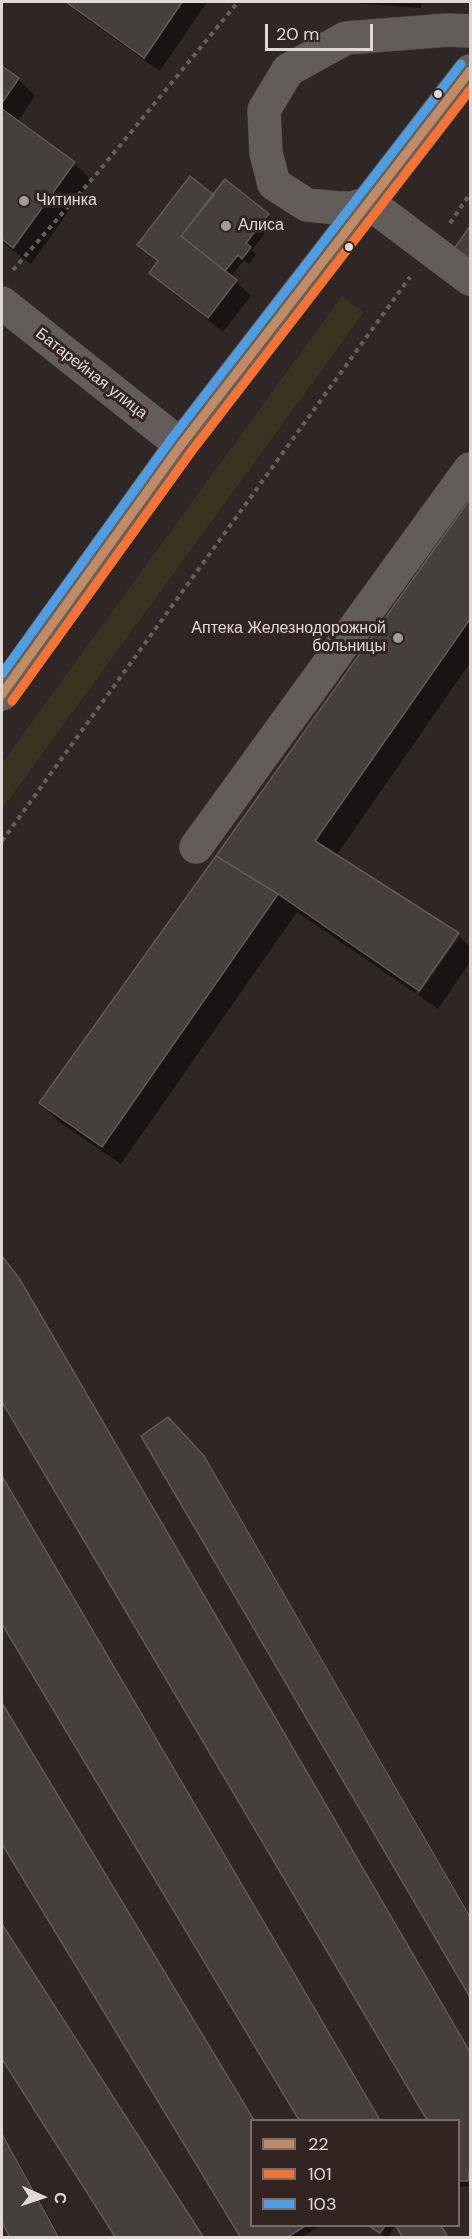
<!DOCTYPE html>
<html>
<head>
<meta charset="utf-8">
<style>
	body { margin:0 }
	#map { position:relative; width:472px; height:2239px; overflow:hidden; background:#2e2725; font-family:"DM Sans",sans-serif }
	canvas { display:block }
	.frame { position:absolute; inset:0; border:3px solid #e2d9d6; pointer-events:none }
	.legend { position:absolute; left:250px; top:2119px; width:210px; height:108px; box-sizing:border-box; background:#322521; border:2px solid #786d69; margin:0; padding:8px 10px; list-style:none; font-size:18px; color:#e2d9d6 }
	.legend li { display:flex; align-items:center; gap:12px; height:30px }
	.legend b { width:30px; border:2px solid #786d69 }
	.north { position:absolute; left:12px; top:2167px; width:60px; height:60px; -webkit-text-stroke:4px #322521; paint-order:stroke; rotate:93deg; font-size:16px; font-weight:700; line-height:24px; text-align:center; color:#e2d9d6 }
	.north::after { content:''; display:block; margin:auto; width:21px; height:27px; background:#e2d9d6; clip-path:polygon(50% 0,100% 100%,50% 72%,0 100%) }
	.scale { position:absolute; left:265px; top:24px; width:108px; height:27px; box-sizing:border-box; border:3px solid #e2d9d6; border-top:0; padding-left:8px; font-size:18px; line-height:21px; white-space:nowrap; color:#e2d9d6; -webkit-text-stroke:4px #322521; paint-order:stroke }
</style>
</head>
<body>
<div id="map">
<canvas width="472" height="2239"></canvas>
<div class="frame"></div>
<ul class="legend">
<li><b style="height:8px;background:#c18c65"></b>22</li>
<li><b style="height:8px;background:#f57335"></b>101</li>
<li><b style="height:8px;background:#4d9ee5"></b>103</li>
</ul>
<div class="north">С</div>
<div class="scale">20 m</div>
</div>
<script>
const ctx = document.querySelector('canvas').getContext('2d');
ctx.lineJoin = 'round';
function fill(path, color) { ctx.fillStyle = color; ctx.fill(path, 'evenodd'); }
const shape = rows => new Path2D(rows.map(r => 'M' + r).join(''));
function strokePath(path, color, width, dash) { ctx.strokeStyle = color; ctx.lineWidth = width; ctx.lineCap = dash ? 'butt' : 'round'; ctx.setLineDash(dash || []); ctx.stroke(path); }
function label(font, color, halo, rows, align = 'center') {
  ctx.font = font + ' "DM Sans",sans-serif'; ctx.lineWidth = 6; ctx.setLineDash([]); ctx.textBaseline = 'middle'; ctx.strokeStyle = halo; ctx.fillStyle = color; for (const [text, x, y, turn = 0] of rows) {
    ctx.save(); ctx.translate(x, y); ctx.rotate((+turn || 0) * Math.PI / 180); ctx.textAlign = isNaN(turn) ? turn : align; if (halo) ctx.strokeText(text, 0, 0); ctx.fillText(text, 0, 0); ctx.restore();
  }
}
const green = shape([
	[342,296,364,312,2,809,2,763]
]);
const shadow = shape([
	[67,2,180,2,142,58,80,14],
	[183,2,207,2,160,71,144,60],
	[338,2,422,2,421,8],
	[2,67,18,79,35,96,17,122,74,163,91,180,31,264,2,242],
	[214,197,268,215,274,221,252,250,256,254,249,264,244,260,231,277,251,296,223,332,166,287,151,272,158,263,139,245],
	[470,502,470,663,336,856,458,935,470,947,470,962,438,1009,418,995,459,937,455,937,415,993,297,912,121,1164,59,1122,41,1103],
	[2,1256,24,1286,470,2050,470,2186,458,2187,458,2120,429,2120,2,1399],
	[174,1425,209,1464,470,1915,470,1994,143,1436],
	[2,1474,381,2120,300,2120,2,1621],
	[2,1702,255,2120,252,2120,252,2226,319,2226,301,2238,243,2238,2,1841],
	[2,1922,204,2238,118,2238,2,2056],
	[2,2132,61,2238,12,2238,2,2219],
	[369,2226,395,2226,387,2238],
	[398,2226,442,2226,449,2238,405,2238]
]);
const building = shape([
	[66,2,182,2,144,58,66,2],
	[2,66,19,78,2,103,2,66],
	[2,109,75,162,13,248,2,239,2,109],
	[190,176,214,195,181,236,237,280,208,318,149,273,158,261,137,245,190,176],
	[225,179,269,214,246,243,251,247,242,259,238,255,225,271,181,236,225,179],
	[470,226,470,264,452,252,470,226],
	[470,499,470,619,315,841,459,933,419,991,278,894,216,856,470,499],
	[216,856,278,894,102,1147,39,1103,216,856],
	[2,1256,19,1278,470,2052,470,2166,468,2181,458,2181,458,2120,427,2120,2,1402,2,1256],
	[168,1417,204,1456,470,1917,470,1997,141,1436,168,1417],
	[2,1476,380,2120,299,2120,2,1624,2,1476],
	[2,1703,254,2120,252,2120,252,2226,305,2226,286,2238,241,2238,2,1844,2,1703],
	[2,1924,204,2238,116,2238,2,2059,2,1924],
	[2,2134,59,2238,10,2238,2,2222,2,2134],
	[369,2226,385,2226,380,2233,369,2226],
	[396,2226,441,2226,447,2235,442,2238,403,2238,396,2226]
]);
const path = shape([
	[450,223,470,194],
	[13,270,99,171,238,2],
	[2,841,410,277]
]);
const minor = shape([
	[470,31,448,30,346,38,288,70,264,110,266,153,274,184,307,205,339,208,352,208,369,203,470,279],
	[2,303,181,445],
	[196,847,470,469]
]);
const major = shape([
	[2,694,181,445,470,71]
]);
const bus1 = shape([
	[2,694,181,445,470,71]
]);
const bus2 = shape([
	[12,701,191,452,470,90]
]);
const bus3 = shape([
	[2,674,172,438,461,64]
]);
const markers = [
	[438,94,5,"#e2d9d6"],
	[24,201,6,"#a39b98"],
	[226,226,6,"#a39b98"],
	[349,247,5,"#e2d9d6"],
	[398,638,6,"#a39b98"]
];
const poiNames = [
	["Читинка",36,201],
	["Алиса",238,226],
	["Аптека Железнодорожной",386,629,"right"],
	["больницы",386,647,"right"]
];
const streetNames = [
	["Батарейная улица",91,374,38]
];
fill(green, '#393421');
fill(shadow, '#0007');
fill(building, '#453f3e');
strokePath(building, '#605a59', 1.5);
strokePath(minor, '#4b4543', 34);
strokePath(major, '#4b4543', 34);
strokePath(path, '#65605e', 4, [4.5, 4.5]);
strokePath(minor, '#625d5b', 33);
strokePath(major, '#685f57', 33);
strokePath(bus1, '#c18c65', 9);
strokePath(bus2, '#f57335', 9);
strokePath(bus3, '#4d9ee5', 9);
for (const [x, y, r, color] of markers) { const dot = new Path2D(); dot.arc(x, y, r, 0, 2 * Math.PI); ctx.fillStyle = color; ctx.fill(dot); strokePath(dot, '#322521', 2); }
label('16px', '#e2d9d6', '#322521', poiNames, 'left');
label('16px', '#e2d9d6', '#322521', streetNames);
</script>
</body>
</html>
